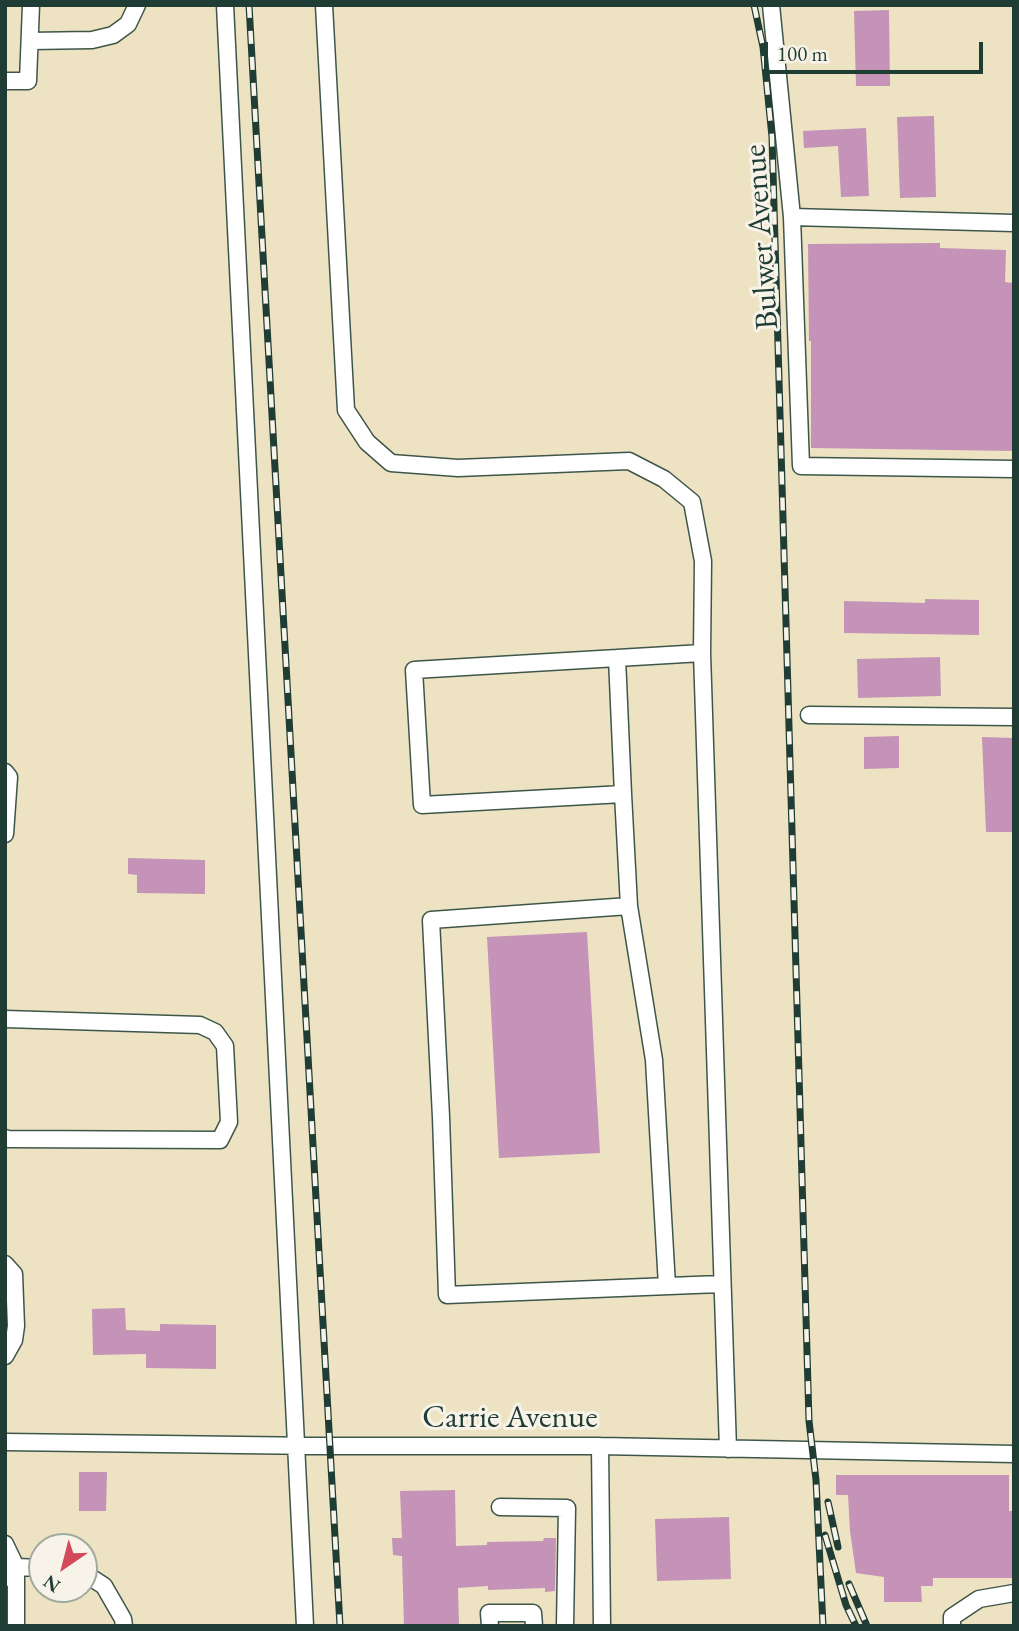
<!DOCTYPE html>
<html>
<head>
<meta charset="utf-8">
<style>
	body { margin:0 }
	#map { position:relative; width:1019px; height:1631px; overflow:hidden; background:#ede3c3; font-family:"EB Garamond",serif }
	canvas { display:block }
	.frame { position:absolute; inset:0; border:7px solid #1f3d34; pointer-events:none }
	.north { position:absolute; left:28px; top:1533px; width:70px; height:70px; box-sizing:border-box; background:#f7f3e8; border:2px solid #a1aaa0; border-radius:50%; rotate:215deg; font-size:19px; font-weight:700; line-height:28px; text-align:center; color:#1f3d34 }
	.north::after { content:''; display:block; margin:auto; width:24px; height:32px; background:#d1495b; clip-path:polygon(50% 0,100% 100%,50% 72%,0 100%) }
	.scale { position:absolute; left:764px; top:42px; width:219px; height:32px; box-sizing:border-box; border:4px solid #1f3d34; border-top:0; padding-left:9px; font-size:21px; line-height:24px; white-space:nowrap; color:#1f3d34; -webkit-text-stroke:5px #f7f3e8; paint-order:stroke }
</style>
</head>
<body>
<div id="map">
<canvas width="1019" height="1631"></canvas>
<div class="frame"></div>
<div class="north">N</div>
<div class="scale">100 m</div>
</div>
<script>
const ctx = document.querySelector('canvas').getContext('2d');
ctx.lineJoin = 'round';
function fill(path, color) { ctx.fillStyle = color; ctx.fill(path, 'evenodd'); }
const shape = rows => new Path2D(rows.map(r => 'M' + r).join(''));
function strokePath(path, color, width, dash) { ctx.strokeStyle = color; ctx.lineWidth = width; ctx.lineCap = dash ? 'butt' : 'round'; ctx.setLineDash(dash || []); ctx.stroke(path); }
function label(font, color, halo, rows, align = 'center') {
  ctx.font = font + ' "EB Garamond",serif'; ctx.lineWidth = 6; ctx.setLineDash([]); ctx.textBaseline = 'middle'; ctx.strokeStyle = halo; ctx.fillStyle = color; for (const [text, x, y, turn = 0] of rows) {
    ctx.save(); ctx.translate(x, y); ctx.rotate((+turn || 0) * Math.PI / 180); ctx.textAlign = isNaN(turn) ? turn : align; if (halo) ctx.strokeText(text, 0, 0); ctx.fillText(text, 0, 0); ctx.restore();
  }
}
const building = shape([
	[889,10,890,86,856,86,854,11],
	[934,116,936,197,900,198,897,117],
	[866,128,869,196,841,197,838,146,804,148,803,131],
	[940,243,940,248,1006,250,1005,282,1014,283,1014,451,811,448,811,341,809,341,808,244],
	[925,599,979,600,979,635,844,633,844,601,925,603],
	[940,657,941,696,858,698,857,659],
	[899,736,899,768,864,769,864,737],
	[982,737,1014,738,1014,832,986,832],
	[128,858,205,860,205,894,137,893,137,875,128,874],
	[587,932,600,1153,499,1158,487,937],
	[125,1308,126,1330,160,1331,160,1324,216,1325,216,1369,146,1368,146,1354,93,1355,92,1309],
	[79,1472,107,1472,106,1511,79,1511],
	[836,1475,1009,1475,1009,1511,1014,1511,1014,1578,933,1578,933,1586,921,1586,922,1602,884,1602,884,1577,856,1573,850,1531,848,1495,836,1495],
	[455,1490,456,1546,487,1545,487,1542,543,1541,544,1538,556,1538,555,1591,545,1592,545,1588,488,1590,488,1586,458,1588,459,1626,404,1626,402,1556,393,1555,392,1538,402,1538,400,1491],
	[729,1517,731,1579,657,1581,655,1519]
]);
const minor = shape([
	[225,5,305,1626],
	[324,5,346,410,367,442,391,463,458,468,629,461,664,479,692,502,703,561,702,653,728,1449],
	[771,5,792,217,801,466,1014,469],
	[30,41,92,40,113,35,128,24,137,5],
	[5,81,28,81,31,5],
	[792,217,1014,223],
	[617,658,623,794],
	[809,715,1014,717],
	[5,772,9,777,5,834],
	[629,906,623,794,422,805,414,670,702,653],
	[5,1019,200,1025,215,1032,225,1046,229,1122,220,1140,7,1139,5,1138],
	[5,1264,14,1274,16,1326,14,1340,5,1356],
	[667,1286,654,1060,629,906,431,920,441,1117,447,1295,694,1285,722,1284],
	[5,1442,319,1446,600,1446,1014,1454],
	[600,1446,602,1626],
	[500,1507,567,1508,565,1626],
	[5,1544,16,1567,5,1578],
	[84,1573,104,1586,123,1619,124,1626],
	[16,1626,16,1567,42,1568],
	[490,1626,489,1613,533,1613,534,1626],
	[952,1626,952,1617,979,1599,1014,1593]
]);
const rail = shape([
	[249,5,340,1626],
	[754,5,763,47,772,137,809,1421,816,1480,823,1626],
	[828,1502,838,1547],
	[825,1535,846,1605,856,1626],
	[849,1584,867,1626]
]);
const streetNames = [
	["Bulwer Avenue",762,237,-94],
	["Carrie Avenue",510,1418]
];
fill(building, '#c493b7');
strokePath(minor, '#3e5649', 19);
strokePath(minor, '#fff', 16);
strokePath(rail, '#1f3d34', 7);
strokePath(rail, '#f7f3e8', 4.5, [13]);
label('32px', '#1f3d34', '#f7f3e8', streetNames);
</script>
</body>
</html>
